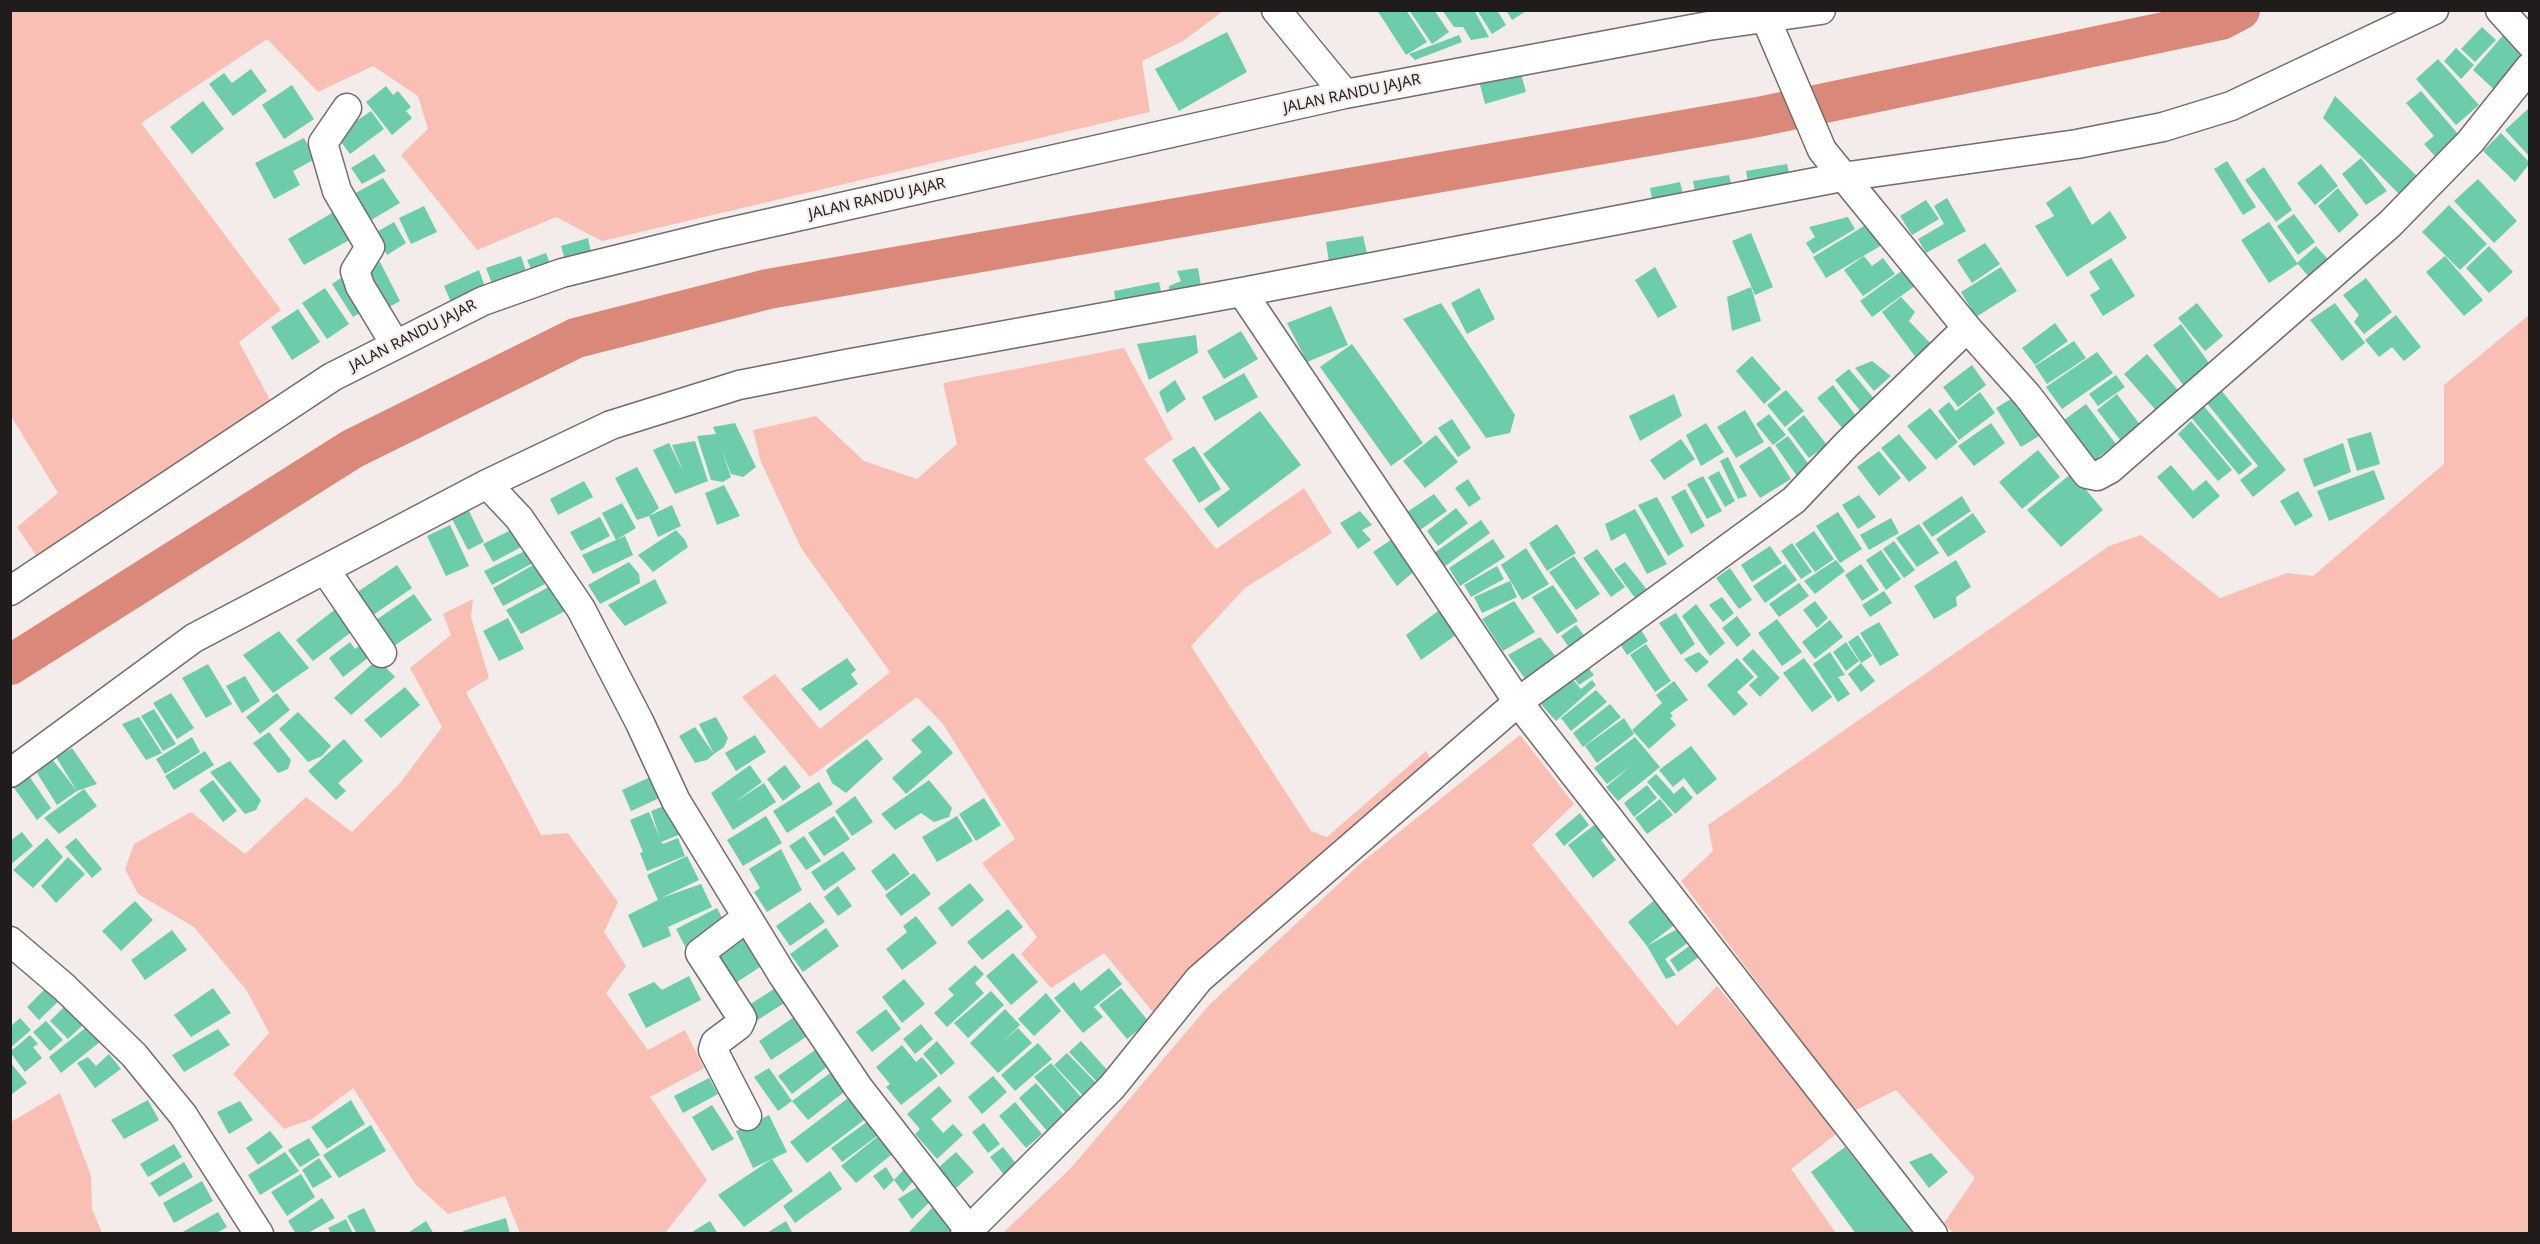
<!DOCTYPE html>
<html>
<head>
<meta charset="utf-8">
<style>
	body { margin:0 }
	#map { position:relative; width:2540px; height:1244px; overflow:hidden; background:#f3ecea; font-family:"Noto Sans",sans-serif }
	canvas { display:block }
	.frame { position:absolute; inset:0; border:12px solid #1f1c1b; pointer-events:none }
</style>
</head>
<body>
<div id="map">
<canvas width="2540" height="1244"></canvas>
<div class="frame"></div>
</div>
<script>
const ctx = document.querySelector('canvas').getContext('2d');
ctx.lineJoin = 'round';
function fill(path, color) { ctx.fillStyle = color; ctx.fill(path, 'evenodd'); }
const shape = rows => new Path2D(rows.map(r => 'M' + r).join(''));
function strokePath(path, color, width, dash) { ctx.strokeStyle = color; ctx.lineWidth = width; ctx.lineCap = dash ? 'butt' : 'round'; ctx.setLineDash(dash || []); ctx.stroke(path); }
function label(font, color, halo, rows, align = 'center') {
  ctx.font = font + ' "Noto Sans",sans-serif'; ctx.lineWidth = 4.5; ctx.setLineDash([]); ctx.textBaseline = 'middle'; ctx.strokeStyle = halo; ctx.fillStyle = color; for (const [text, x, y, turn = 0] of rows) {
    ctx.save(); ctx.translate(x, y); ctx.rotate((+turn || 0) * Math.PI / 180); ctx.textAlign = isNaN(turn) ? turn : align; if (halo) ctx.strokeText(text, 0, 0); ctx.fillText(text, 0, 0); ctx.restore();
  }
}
const green = shape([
	[11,11,1223,11,1183,41,1142,61,1150,112,602,241,556,217,477,250,401,155,428,129,418,96,373,66,318,92,267,39,141,123,281,310,239,342,270,400,38,558,17,527,58,493,11,416],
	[2529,315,2529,1233,1953,1233,1944,1223,1975,1178,1896,1090,1854,1111,1681,881,1713,851,1708,825,2109,546,2141,535,2220,598,2287,573,2313,576,2444,464,2444,385],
	[1124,348,1173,439,1144,459,1216,549,1304,488,1332,533,1245,588,1191,646,1311,831,1327,837,1426,751,1436,768,1207,962,1153,1012,1104,953,1051,988,1021,954,1037,937,982,863,1015,839,943,724,917,697,810,777,742,697,775,674,820,729,890,672,801,548,761,462,753,430,816,416,864,461,917,479,957,444,943,383],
	[473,599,471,617,489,678,466,692,541,835,568,833,618,902,604,932,626,966,606,993,648,1050,685,1030,704,1068,650,1097,707,1180,665,1233,520,1233,505,1196,448,1214,416,1185,353,1088,312,1119,284,1129,233,1074,269,1033,247,991,194,927,138,894,125,869,134,844,191,812,245,854,306,797,352,832,401,782,442,727,410,668,451,635,443,614],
	[1520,735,1574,804,1532,845,1677,1026,1717,986,1840,1131,1791,1169,1836,1233,1002,1234,1071,1168,1209,1005,1362,862],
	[60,1093,91,1176,92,1209,102,1233,11,1233,11,1122]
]);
const river = shape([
	[10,665,352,449,576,338,768,289,1758,117,2221,20,2240,10]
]);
const building = shape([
	[1377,10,1406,10,1427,42,1406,55],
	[1409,10,1434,10,1449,32,1432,44],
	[1442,10,1474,10,1489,37,1471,40,1463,27,1454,27],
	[1477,10,1497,10,1506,25,1492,34],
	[1506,10,1528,10,1512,20],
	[2482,27,2496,40,2475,62,2461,49],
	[1227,32,1247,72,1179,111,1155,69],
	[2506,32,2528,51,2500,95,2473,70],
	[1459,35,1462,42,1415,60,1409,54],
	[2456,48,2474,65,2461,79,2444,61],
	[2438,59,2479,105,2456,125,2416,79],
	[1519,66,1526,92,1485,104,1478,77],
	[251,69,267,91,233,116,209,84,224,73,232,83],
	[292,85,314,119,284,139,262,105],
	[386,86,393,95,398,91,411,107,406,111,412,118,392,135,366,102],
	[2421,91,2465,142,2441,163,2424,144,2434,136,2406,103],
	[2335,96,2419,178,2401,196,2323,118],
	[203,101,224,129,192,154,170,127],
	[2528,109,2530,111,2530,157,2505,130],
	[371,111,384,129,350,154,336,135],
	[2501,133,2530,163,2515,182,2483,151],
	[304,138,315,159,293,171,300,185,274,199,255,163],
	[374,154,386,171,362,184,351,168],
	[2361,158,2387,191,2366,205,2342,174],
	[2227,161,2256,207,2243,215,2214,169],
	[1787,164,1791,180,1749,187,1746,171],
	[2321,164,2338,186,2315,205,2297,183],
	[2264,167,2292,210,2276,222,2245,180],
	[1729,175,1733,191,1696,197,1693,181],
	[383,178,400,203,366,223,350,196],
	[2478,179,2517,221,2494,243,2454,201],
	[1680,182,1684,198,1653,204,1650,188],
	[2070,186,2092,225,2110,211,2127,238,2067,277,2035,226,2054,216,2046,203],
	[2338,188,2359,215,2339,233,2318,206],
	[1947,198,1966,231,1926,253,1918,239,1944,224,1934,206],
	[1926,200,1939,219,1912,235,1900,216],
	[2449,205,2487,244,2460,270,2422,232],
	[424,206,437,232,411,244,399,218],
	[337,210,353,238,304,265,288,239],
	[2294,214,2315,242,2298,255,2277,226],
	[1848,217,1855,229,1813,254,1806,243,1815,237,1809,227],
	[394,222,406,243,387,255,375,233],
	[2269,222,2297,263,2316,246,2335,267,2315,284,2298,264,2269,283,2241,240],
	[1869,223,1882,245,1826,278,1813,257],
	[1751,233,1773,287,1755,295,1732,241],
	[1363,236,1367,253,1329,262,1326,242],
	[588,238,591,252,565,260,561,246],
	[1985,243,2000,264,1972,283,1957,260],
	[2489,246,2513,272,2489,293,2466,268],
	[546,253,551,266,533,273,527,260],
	[521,256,527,274,493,286,486,268],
	[1864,256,1872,266,1883,258,1895,274,1863,296,1844,270],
	[2445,256,2483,300,2464,316,2426,272],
	[2111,258,2135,296,2103,316,2090,295,2100,289,2089,272],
	[380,262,400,301,384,310,362,267],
	[1655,267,1677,307,1658,318,1635,280],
	[1907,267,1919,283,1872,317,1860,301],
	[2001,267,2017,291,1976,317,1961,292],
	[1198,268,1202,292,1169,299,1169,286,1181,281,1177,271],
	[479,270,487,292,454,309,444,286],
	[347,274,368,308,353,317,332,284],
	[2366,278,2392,312,2364,334,2354,322,2359,315,2343,295],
	[1159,282,1163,300,1117,309,1114,291],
	[1751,287,1761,321,1732,331,1727,297],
	[325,288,349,324,327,339,302,303],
	[1479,288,1495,319,1467,334,1451,303],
	[1901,297,1915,312,1909,321,1934,347,1917,359,1882,312],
	[1441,303,1515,415,1510,433,1486,438,1403,319],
	[2197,303,2223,336,2205,351,2178,318],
	[2335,303,2365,343,2342,361,2310,320],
	[1331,306,1348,345,1307,362,1287,323],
	[298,309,320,342,292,360,271,327],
	[2396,315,2421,347,2404,361,2392,347,2379,357,2365,340],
	[2055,323,2068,341,2035,365,2022,348],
	[2181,324,2209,363,2201,369,2207,376,2187,390,2153,345],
	[1241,331,1258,359,1224,379,1207,351],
	[1196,335,1198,353,1149,380,1137,344],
	[2074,341,2086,358,2047,384,2035,366],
	[1352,344,1423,443,1391,466,1320,367],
	[2097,352,2113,373,2062,409,2046,387],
	[2147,354,2184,397,2161,416,2124,374],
	[1752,356,1781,389,1764,404,1736,371],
	[1872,361,1891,376,1874,391,1855,368],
	[1972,365,1986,385,1958,407,1943,387],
	[1849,369,1876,401,1862,413,1835,380],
	[1244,373,1258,397,1215,421,1202,397],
	[2116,375,2125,387,2098,406,2089,394],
	[1175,380,1186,399,1167,413,1159,392],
	[1833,385,1856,416,1843,429,1817,398],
	[1786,390,1804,411,1785,427,1767,405],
	[2221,390,2286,470,2253,497,2240,480,2258,466,2206,402],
	[1980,392,1995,413,1959,440,1938,411,1949,402,1956,411],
	[1674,394,1682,416,1640,441,1629,416],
	[2019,394,2044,433,2021,447,1996,408],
	[2117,394,2141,426,2121,441,2097,410],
	[2086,404,2116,444,2095,460,2064,420],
	[2203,405,2252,464,2239,475,2190,416],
	[1930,408,1958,442,1936,460,1907,426],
	[1745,410,1764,442,1736,458,1717,427],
	[1260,411,1301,465,1218,528,1204,509,1230,489,1203,454],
	[1769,414,1786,435,1773,445,1756,424],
	[1804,415,1827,445,1809,458,1787,429],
	[1452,419,1471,448,1458,457,1438,428],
	[2191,421,2232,470,2218,481,2178,434],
	[735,423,756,467,743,477,731,474,721,448,731,477,723,482,711,480,697,436,716,434,713,427],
	[1706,423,1724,452,1701,466,1686,435],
	[1991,423,2005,443,1974,466,1958,446],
	[2371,432,2380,464,2357,471,2347,439],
	[1899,434,1927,468,1909,482,1881,448],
	[1436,435,1458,462,1425,488,1403,461],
	[1788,436,1810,466,1797,476,1775,445],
	[1681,439,1695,459,1664,480,1650,460],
	[695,441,708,481,675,494,653,450,669,443,684,473,672,445],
	[2343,443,2351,472,2314,487,2303,459],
	[1194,446,1221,489,1199,503,1172,460],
	[1770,446,1791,479,1760,498,1739,466],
	[2038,450,2060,477,2022,509,1999,482],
	[1879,451,1901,478,1879,496,1857,467],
	[1728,457,1747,496,1738,499,1720,461],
	[2171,465,2193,491,2206,480,2220,496,2193,519,2157,477],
	[637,467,659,508,649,516,637,520,615,478],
	[2374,470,2385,499,2329,521,2317,491],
	[1719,471,1735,501,1725,507,1708,477],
	[2072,473,2103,510,2061,547,2027,510],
	[1703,476,1722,511,1707,519,1687,484],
	[1468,479,1481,499,1469,507,1455,488],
	[584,481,593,497,558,515,550,499],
	[724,485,740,516,717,525,705,493],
	[1685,489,1705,526,1691,534,1671,497],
	[2298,491,2313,516,2295,526,2280,501],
	[1434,494,1447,511,1420,530,1407,512],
	[1859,495,1876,517,1858,529,1842,505],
	[1962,496,1971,511,1932,537,1922,523],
	[1657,497,1684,546,1668,556,1638,505],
	[622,503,636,528,616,540,602,513],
	[672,505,681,526,658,537,649,516],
	[1456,508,1468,523,1438,546,1427,531],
	[468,509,484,542,468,550,451,517],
	[1635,509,1667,564,1647,574,1625,533,1611,541,1605,524],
	[1360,511,1372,525,1362,530,1371,540,1358,549,1340,523],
	[1838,512,1862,549,1840,563,1816,526],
	[1973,513,1986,532,1948,557,1936,539],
	[600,517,610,536,581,551,570,532],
	[1891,518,1899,533,1869,550,1860,535],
	[1481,520,1490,533,1444,567,1434,553],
	[1557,524,1576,553,1547,571,1529,543],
	[1919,524,1939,553,1917,567,1896,538],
	[450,525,469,566,446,576,427,536],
	[517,527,527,544,493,562,483,544],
	[676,530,685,540,688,547,653,572,638,555],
	[1814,531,1834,559,1815,572,1795,544],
	[1398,535,1418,568,1397,586,1373,552],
	[625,536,633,555,593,574,582,555],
	[1493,539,1505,557,1460,586,1449,568],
	[1894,541,1915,570,1904,578,1883,549],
	[1792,543,1812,572,1801,579,1781,551],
	[1770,546,1782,563,1752,582,1741,565],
	[1526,548,1549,584,1522,600,1501,565],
	[1597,549,1625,587,1611,597,1583,558],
	[527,550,533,563,492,585,484,571],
	[1881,550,1901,579,1886,590,1866,560],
	[1574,556,1600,594,1576,610,1549,572],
	[1836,560,1845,571,1815,594,1804,581],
	[1956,560,1971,587,1956,597,1957,606,1934,619,1914,586],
	[629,562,639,574,640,583,600,604,588,585],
	[1625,562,1648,591,1635,598,1614,569],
	[535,564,545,584,503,606,493,588],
	[1785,564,1797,580,1765,603,1753,586],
	[1861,564,1879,590,1862,601,1845,575],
	[397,565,412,588,366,620,350,597],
	[1497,566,1504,579,1471,597,1464,585],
	[1730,568,1752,600,1739,609,1716,578],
	[655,579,667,603,625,626,608,605],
	[1510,581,1517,597,1482,613,1474,597],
	[556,583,569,609,521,634,506,610],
	[1799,583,1809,596,1779,617,1769,604],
	[1553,585,1578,621,1557,634,1532,597],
	[1884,591,1892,603,1870,617,1862,605],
	[414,594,432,620,391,648,373,622],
	[1722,597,1734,613,1723,622,1709,605],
	[1514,601,1535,632,1503,651,1482,619],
	[1815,601,1828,618,1817,628,1803,610],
	[1696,604,1725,643,1710,656,1682,616],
	[338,607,354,630,313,661,296,640],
	[1438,611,1460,632,1421,660,1406,635],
	[1676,613,1695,644,1681,655,1659,623],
	[1737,616,1751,635,1737,647,1722,628],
	[508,618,524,649,499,661,483,631],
	[1777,619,1802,652,1782,666,1758,633],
	[1830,620,1843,637,1815,659,1802,642],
	[1879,622,1899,655,1880,666,1860,633],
	[1576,625,1587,639,1571,650,1561,636],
	[1638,625,1648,641,1627,655,1617,639],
	[279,631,309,668,273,693,243,655],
	[1858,635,1872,656,1861,663,1848,642],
	[1540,637,1557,658,1526,680,1508,655],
	[350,642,355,649,364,642,373,654,343,677,329,658],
	[1846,642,1859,661,1846,671,1833,652],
	[1646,644,1671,681,1655,692,1630,655],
	[1753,649,1780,678,1760,697,1749,685,1758,677,1742,659],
	[1699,652,1709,662,1696,673,1684,659],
	[1830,652,1845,675,1838,677,1850,694,1838,702,1813,664],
	[847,658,856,670,851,674,858,684,820,711,801,689],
	[1737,658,1754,677,1737,692,1748,704,1734,716,1707,685],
	[1804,658,1832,697,1812,712,1783,673],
	[378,659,395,677,351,715,334,698],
	[1583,661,1594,675,1579,685,1569,671],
	[1861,663,1875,681,1861,692,1848,674],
	[208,664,232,704,206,718,182,678],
	[1569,675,1581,689,1592,680,1596,685,1556,721,1539,702],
	[245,676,260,701,242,713,226,686],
	[1674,681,1688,700,1670,713,1673,716,1670,718,1676,725,1649,749,1632,730,1662,703,1656,695],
	[405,687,420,705,381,738,364,720],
	[1596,690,1607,702,1571,731,1561,718],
	[171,693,194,728,177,739,153,703],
	[277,693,290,710,260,734,246,717],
	[1610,704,1621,717,1583,747,1573,733],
	[154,709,176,744,163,751,141,716],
	[298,712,331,746,322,756,308,762,279,729],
	[139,717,162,753,146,760,122,724],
	[716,717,728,738,724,747,714,754,699,724],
	[1624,718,1634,734,1597,763,1585,746],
	[929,725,953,753,906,794,892,778,922,752,911,740],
	[695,727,714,754,707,760,695,763,679,736],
	[269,732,291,760,288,769,278,773,253,743],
	[755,735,766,752,736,771,725,753],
	[192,737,200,752,165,774,156,759],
	[1635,737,1660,767,1618,801,1606,787,1631,766,1607,784,1594,768],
	[344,739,363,761,338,783,346,791,336,800,308,771],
	[867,739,883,759,846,793,832,783,826,770],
	[1691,746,1717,779,1697,795,1684,778,1673,787,1659,770],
	[72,748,97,784,77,791,56,757],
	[205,751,214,765,174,790,165,776],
	[52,759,77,791,57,805,37,773],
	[230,761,261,800,256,810,245,814,210,772],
	[750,765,762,782,735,802,764,783,776,802,733,830,711,793],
	[785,765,801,787,783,801,767,779],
	[1656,774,1674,794,1683,786,1693,798,1675,814,1647,782],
	[655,775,664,796,631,811,622,790],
	[29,776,51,808,37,820,14,788],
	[213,780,237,811,223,822,199,790],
	[929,780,952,808,949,817,934,822,921,813,895,830,881,814],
	[819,782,833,804,787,833,773,811],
	[1647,785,1657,798,1634,817,1624,803],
	[84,789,97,806,59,834,44,818],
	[855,796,873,822,852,836,835,811],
	[984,798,1001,825,976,841,959,814],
	[1660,799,1673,815,1647,834,1635,818],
	[675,802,686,832,661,842,663,844,678,838,685,856,647,871,640,853,643,852,630,820,649,812,660,838,651,811],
	[1580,813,1589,825,1564,846,1555,834],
	[766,816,782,843,743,866,727,840],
	[834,816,850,839,824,856,808,833],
	[957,816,973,841,937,862,922,837],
	[1601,820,1610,833,1601,840,1616,860,1593,878,1568,845],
	[22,832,33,846,10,865,10,841],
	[804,836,821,861,806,870,789,846],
	[47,838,63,857,33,888,13,870],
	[76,838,102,869,92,878,65,847],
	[781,849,802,890,767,912,754,892,760,888,749,869],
	[843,851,856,869,824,891,811,872],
	[894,853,910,874,886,891,871,871],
	[687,856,699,880,661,898,701,884,712,907,668,927,671,936,643,948,628,915,658,900,647,875],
	[68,857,85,874,56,903,41,886],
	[914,873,931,894,901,916,885,895],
	[970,883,984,900,952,927,938,908],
	[838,886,852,906,838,916,824,897],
	[1657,898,1677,923,1647,946,1679,928,1689,942,1665,959,1676,975,1666,979,1647,946,1628,922],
	[135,901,153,920,121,951,102,931],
	[810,902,825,922,790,946,776,926],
	[717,908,729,931,688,952,676,929],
	[1008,909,1023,927,982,960,967,942],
	[916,916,937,943,902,970,886,949,907,932,903,926],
	[826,928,839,946,803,972,790,954],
	[172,930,187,950,145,980,131,960],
	[743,932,763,965,731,986,709,953],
	[1695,942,1703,954,1678,972,1670,960],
	[1013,953,1038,982,1011,1005,986,976],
	[975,965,984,974,975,983,984,993,947,1027,934,1013,954,995,948,989],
	[1109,968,1122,984,1094,1007,1103,1017,1083,1033,1054,998,1074,982,1081,991],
	[689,976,701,1000,646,1028,628,994,654,982,662,990],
	[904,979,925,1004,902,1023,882,997],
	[50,984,63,997,39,1020,27,1007],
	[780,985,789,1000,753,1023,743,1009],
	[213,988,231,1013,191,1037,174,1015],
	[1121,988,1149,1022,1127,1039,1099,1005],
	[991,991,1004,1005,968,1038,954,1023],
	[1046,993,1061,1011,1034,1036,1018,1019],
	[69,1002,87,1021,68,1039,50,1021],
	[886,1009,901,1029,872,1052,856,1032],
	[1005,1009,1020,1025,1000,1044,1018,1028,1032,1043,998,1073,970,1043],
	[797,1015,809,1035,771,1060,759,1041],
	[20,1018,31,1030,10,1048,10,1027],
	[46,1021,63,1040,50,1051,33,1032],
	[93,1022,105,1038,61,1073,49,1057],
	[921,1024,933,1039,915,1054,903,1039],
	[218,1029,230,1045,184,1072,172,1055],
	[30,1035,38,1044,33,1047,42,1058,25,1072,10,1052],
	[937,1041,955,1063,941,1075,923,1054],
	[1081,1041,1109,1072,1098,1083,1069,1052],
	[1038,1043,1052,1059,1015,1091,1001,1075],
	[902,1045,916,1062,922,1057,938,1076,901,1105,886,1087,890,1084,876,1067],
	[815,1050,828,1066,792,1094,778,1076],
	[1067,1053,1101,1088,1088,1101,1054,1065],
	[109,1054,121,1069,95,1088,77,1063,88,1057,96,1066],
	[10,1062,27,1083,12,1094,10,1091],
	[1051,1063,1082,1098,1066,1113,1034,1077],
	[769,1068,792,1101,833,1071,848,1089,808,1120,792,1101,778,1111,754,1077],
	[993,1076,1007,1092,982,1114,968,1097],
	[709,1078,718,1094,683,1113,674,1096],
	[1036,1083,1065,1116,1047,1131,1019,1098],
	[939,1086,952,1101,931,1119,943,1133,953,1124,963,1135,937,1159,915,1134,920,1129,907,1114],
	[856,1092,872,1114,807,1163,790,1142],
	[148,1100,159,1120,124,1139,111,1120],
	[351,1100,365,1124,327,1149,311,1127],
	[240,1101,253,1120,229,1134,217,1112],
	[1015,1102,1042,1134,1026,1148,999,1116],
	[712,1105,734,1139,712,1151,692,1117],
	[769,1115,787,1152,753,1168,736,1131],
	[875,1116,885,1130,842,1162,831,1148],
	[984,1123,1000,1144,988,1153,972,1132],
	[371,1125,386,1151,339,1178,323,1155],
	[270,1131,283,1147,258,1165,246,1148],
	[882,1133,896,1151,856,1183,841,1166],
	[309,1138,320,1155,300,1167,288,1150],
	[174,1144,182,1157,148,1177,140,1164],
	[1003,1147,1021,1170,1008,1180,990,1157],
	[1845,1147,1913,1231,1911,1234,1856,1234,1811,1172],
	[285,1152,299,1171,260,1195,248,1175],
	[956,1152,974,1172,956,1188,938,1168],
	[1931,1153,1948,1172,1929,1188,1909,1162],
	[319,1158,332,1177,313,1188,302,1170],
	[772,1159,793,1191,744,1227,718,1195],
	[184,1162,193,1177,159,1197,150,1183],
	[909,1164,919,1175,903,1192,894,1180],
	[886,1167,894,1180,884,1190,873,1176],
	[830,1171,842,1189,795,1223,783,1206],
	[301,1174,315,1197,287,1216,271,1192],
	[202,1181,213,1201,174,1223,163,1203],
	[921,1185,933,1199,912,1219,898,1199],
	[322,1198,335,1218,306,1234,296,1234,288,1221],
	[364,1208,377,1234,357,1234,347,1216],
	[932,1208,955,1226,948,1234,907,1234],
	[218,1212,227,1227,215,1234,179,1234],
	[506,1218,510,1234,464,1234,463,1231],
	[346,1219,353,1234,331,1234,328,1228],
	[426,1221,434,1234,406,1234],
	[710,1221,718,1234,689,1234],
	[786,1221,793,1234,765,1234]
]);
const minor = shape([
	[1276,10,1345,94],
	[2500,10,2530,43],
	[347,108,323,143,337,191,370,247,355,271,360,286,395,344],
	[1242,292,1518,702,1933,1234],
	[1967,328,2027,395,2087,474,2097,476,2110,469,2390,224,2470,142,2530,67],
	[487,484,519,518,581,609,640,723,676,801,782,974,858,1087,969,1230],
	[326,571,382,653],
	[10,591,332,377,483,301,562,273,716,235,1345,94,1708,26,1821,10],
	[10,773,194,638,487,484,611,425,739,385,846,364,1242,292,1842,177,2077,144,2163,127,2231,106,2434,10],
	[746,918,700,953,742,1018,739,1025,715,1043,713,1050,747,1116],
	[10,941,64,987,134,1055,183,1115,259,1234],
	[965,1234,1112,1087,1199,979,1518,702,1794,500,1847,444,1967,328,1822,150,1766,19]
]);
const streetNames = [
	["JALAN RANDU JAJAR",1352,94,-12],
	["JALAN RANDU JAJAR",877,199,-13],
	["JALAN RANDU JAJAR",413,336,-27]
];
fill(green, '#f9bfb4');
strokePath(river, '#da8879', 40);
fill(building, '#6dccaa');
strokePath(minor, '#736c6b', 31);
strokePath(minor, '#fff', 28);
label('15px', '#1f1c1b', '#f3ecea', streetNames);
</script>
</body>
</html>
